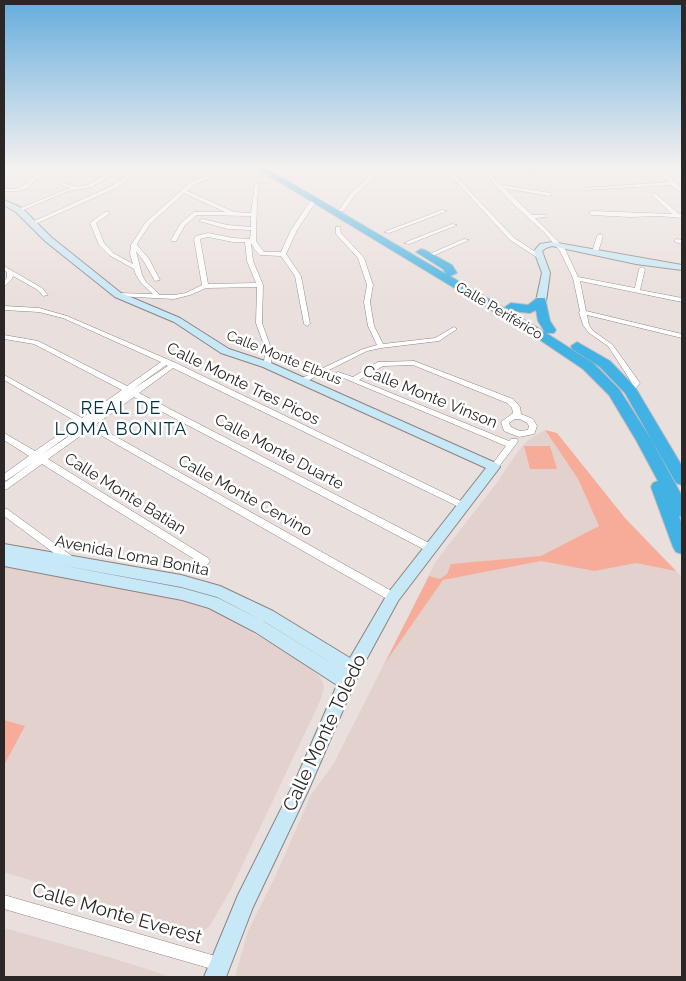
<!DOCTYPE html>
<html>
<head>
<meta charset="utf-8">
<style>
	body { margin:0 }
	#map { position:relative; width:686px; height:981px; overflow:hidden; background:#e9dfdc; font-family:Raleway,sans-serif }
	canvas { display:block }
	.frame { position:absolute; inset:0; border:5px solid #2b2726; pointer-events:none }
</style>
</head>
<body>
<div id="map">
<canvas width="686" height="981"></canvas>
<div class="frame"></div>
</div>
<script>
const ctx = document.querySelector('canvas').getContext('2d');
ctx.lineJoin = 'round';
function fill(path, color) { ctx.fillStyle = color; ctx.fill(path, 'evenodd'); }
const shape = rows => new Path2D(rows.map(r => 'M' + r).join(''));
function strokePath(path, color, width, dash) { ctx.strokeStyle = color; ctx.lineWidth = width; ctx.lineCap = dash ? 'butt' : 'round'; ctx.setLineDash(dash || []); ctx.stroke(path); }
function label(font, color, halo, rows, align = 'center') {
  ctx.font = font + ' Raleway,sans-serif'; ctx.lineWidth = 5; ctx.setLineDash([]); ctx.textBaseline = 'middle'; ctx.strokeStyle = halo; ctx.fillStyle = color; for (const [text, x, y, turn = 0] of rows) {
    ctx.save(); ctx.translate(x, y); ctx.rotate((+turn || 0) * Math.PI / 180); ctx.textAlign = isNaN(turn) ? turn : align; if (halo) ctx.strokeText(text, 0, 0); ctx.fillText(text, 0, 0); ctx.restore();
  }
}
const built = shape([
	[545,430,578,479,602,532,638,532,682,577,682,977,235,977,248,931,275,877,311,795,334,763,436,561,496,484,519,450,528,440],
	[4,567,148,593,202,606,226,617,306,665,320,677,324,686,321,699,231,889,210,926,201,933,4,872],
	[4,928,112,958,171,977,4,977]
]);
const green = shape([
	[545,430,557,433,625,518,676,571,636,563,595,571,541,561,443,580,385,663,429,576,440,579,447,574,451,564,541,556,599,526,578,479],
	[524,446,550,446,557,469,530,469],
	[4,720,25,726,4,765]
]);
const street = shape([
	[44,168,48,168,27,188,17,191,4,191,4,189,16,189,23,186,44,168],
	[118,168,123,168,91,187,68,191,21,211,16,210,70,188,60,184,60,182,76,187,88,185,118,168],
	[138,168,143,168,116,188,35,224,30,223,112,186,138,168],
	[227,168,233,168,195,184,187,191,234,212,251,213,255,184,259,183,257,201,256,241,264,252,281,252,291,230,311,200,314,198,317,200,297,230,286,254,301,276,310,324,309,325,307,326,304,324,295,276,281,256,260,255,255,250,251,243,253,261,263,285,262,323,272,351,271,365,267,367,263,365,266,351,256,323,257,287,206,288,190,295,174,299,116,296,115,295,118,293,153,294,142,284,136,275,134,269,109,255,99,245,90,223,105,212,109,212,109,214,96,223,104,243,113,253,133,264,130,254,131,245,146,222,191,182,227,168],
	[184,193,225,212,194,212,181,223,171,240,172,241,176,241,185,225,197,215,251,216,251,227,228,225,202,219,199,221,228,229,251,230,250,239,233,238,208,233,196,236,194,239,202,285,186,293,174,295,160,295,146,282,142,275,136,251,143,260,155,281,160,280,149,259,137,245,138,242,150,224,184,193],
	[208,237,233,242,245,242,247,261,256,283,208,284,200,239,208,237],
	[358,168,363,168,370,172,373,178,354,196,344,211,340,211,339,210,350,194,368,178,366,174,358,168],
	[444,168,448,168,514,238,542,256,542,258,538,258,510,240,444,168],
	[480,168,484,168,501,185,551,193,552,194,549,196,504,188,532,215,546,215,546,217,535,218,565,249,578,277,635,288,639,269,642,267,645,269,640,290,682,298,682,302,580,281,586,311,682,334,682,338,587,315,589,325,593,331,612,344,640,383,633,392,630,392,626,390,632,383,608,346,589,333,583,325,579,312,580,311,573,278,560,251,544,232,513,204,480,168],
	[498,168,529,172,553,171,555,172,553,173,529,174,500,169,498,168],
	[655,168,659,168,675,182,682,190,682,193,671,185,585,190,583,189,585,188,669,182,655,168],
	[679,168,682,168,682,170,680,170,679,168],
	[655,193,679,214,682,214,682,218,659,216,630,217,592,215,589,213,592,211,672,214,653,196,652,195,655,193],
	[442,210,447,211,389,233,384,232,442,210],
	[452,224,457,225,409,244,404,243,452,224],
	[336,227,340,227,341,233,364,258,373,285,370,302,374,326,383,344,435,338,452,328,454,327,457,329,439,341,381,348,367,351,303,383,299,381,300,379,363,349,377,345,368,326,364,302,367,285,358,258,336,234,336,227],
	[600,234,603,236,598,252,593,253,592,252,597,236,600,234],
	[464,239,469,240,430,257,425,256,464,239],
	[677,239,682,240,682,244,675,242,675,240,677,239],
	[4,266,42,288,48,295,43,296,38,290,13,276,12,279,6,285,4,286,4,281,7,278,7,272,4,270,4,266],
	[4,306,39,308,67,316,176,363,467,504,468,506,467,508,464,509,461,508,173,368,139,393,433,545,435,548,433,551,430,552,427,551,134,397,95,425,397,594,398,597,397,600,393,601,389,600,90,429,48,459,208,558,210,561,208,564,205,565,202,564,42,464,7,489,4,490,4,483,36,460,7,480,4,481,4,474,29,456,4,440,4,433,35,451,77,422,4,380,4,375,82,418,122,390,34,344,4,339,4,335,38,341,127,386,161,362,63,318,39,312,4,310,4,306],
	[166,365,168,366,133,389,166,365],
	[83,425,84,426,41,455,83,425],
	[414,361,513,399,520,407,521,414,533,419,537,426,535,432,534,434,519,437,504,431,501,422,513,413,512,408,507,403,413,365,383,366,359,380,509,441,511,439,517,439,518,441,517,443,497,469,494,470,490,467,506,446,334,374,338,372,353,377,378,362,414,361],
	[515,419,520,419,527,423,529,426,528,430,520,431,511,427,509,423,515,419],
	[4,508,7,509,76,559,78,562,76,565,73,566,70,565,4,516,4,508],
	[4,895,219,957,224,959,226,964,224,969,219,971,4,909,4,895]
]);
const secondary = shape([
	[4,200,22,208,51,237,121,293,180,318,229,349,271,363,498,464,500,467,398,601,359,673,308,791,253,907,226,977,204,977,238,895,296,779,337,685,255,632,209,608,182,600,4,566,4,544,181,575,220,586,273,611,350,658,388,593,486,468,263,367,221,353,174,322,115,297,45,241,16,212,4,205,4,200],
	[60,565,181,587,217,597,263,621,344,671,265,622,218,598,182,588,60,565],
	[552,242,682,265,682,270,636,264,552,246,546,248,542,251,550,273,546,301,541,304,536,301,542,273,534,251,540,244,552,242]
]);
const highway = shape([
	[256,168,266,168,446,274,443,269,416,252,421,249,425,250,452,265,457,273,450,276,545,332,538,321,536,310,530,313,511,311,505,307,511,303,528,305,537,298,545,298,550,321,556,330,554,333,546,333,593,363,619,389,651,439,682,496,682,517,679,516,682,525,682,554,676,552,673,547,651,487,653,483,658,481,636,440,609,395,583,369,537,338,256,168],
	[577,342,610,361,635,387,682,466,682,485,676,483,625,393,600,367,572,349,571,346,577,342]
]);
const farStreetnames = [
	["Calle Periférico",499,311,31],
	["Calle Monte Elbrus",284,358,22]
];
const streetNames = [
	["Calle Monte Tres Picos",243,384,26],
	["Calle Monte Vinson",430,397,22],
	["Calle Monte Duarte",279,452,28],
	["Calle Monte Batian",125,494,32],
	["Calle Monte Cervino",245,496,29],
	["Avenida Loma Bonita",132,556,11]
];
const neighbourhoodNames = [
	["REAL DE",121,409],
	["LOMA BONITA",121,430]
];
const nearStreetnames = [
	["Calle Monte Toledo",325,733,-65],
	["Calle Monte Everest",117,914,16]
];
fill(built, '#e3d1cd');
fill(green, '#f7ac9a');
strokePath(street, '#8d8381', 1);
strokePath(secondary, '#8d8381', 2);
strokePath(highway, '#bfbebe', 2);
fill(street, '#fff');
fill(secondary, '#c6e8f7');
fill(highway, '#42b1e3');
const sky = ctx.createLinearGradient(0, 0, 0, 305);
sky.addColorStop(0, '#66adde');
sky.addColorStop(0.55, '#f5f1ef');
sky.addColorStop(1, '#f5f1ef00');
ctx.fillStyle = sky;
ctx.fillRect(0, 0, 686, 305);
label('14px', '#2b2726', '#fff', farStreetnames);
label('16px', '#2b2726', '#fff', streetNames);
ctx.letterSpacing = '1px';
label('18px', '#003145', '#fff', neighbourhoodNames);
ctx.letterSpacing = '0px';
label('19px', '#2b2726', '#fff', nearStreetnames);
</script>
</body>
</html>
